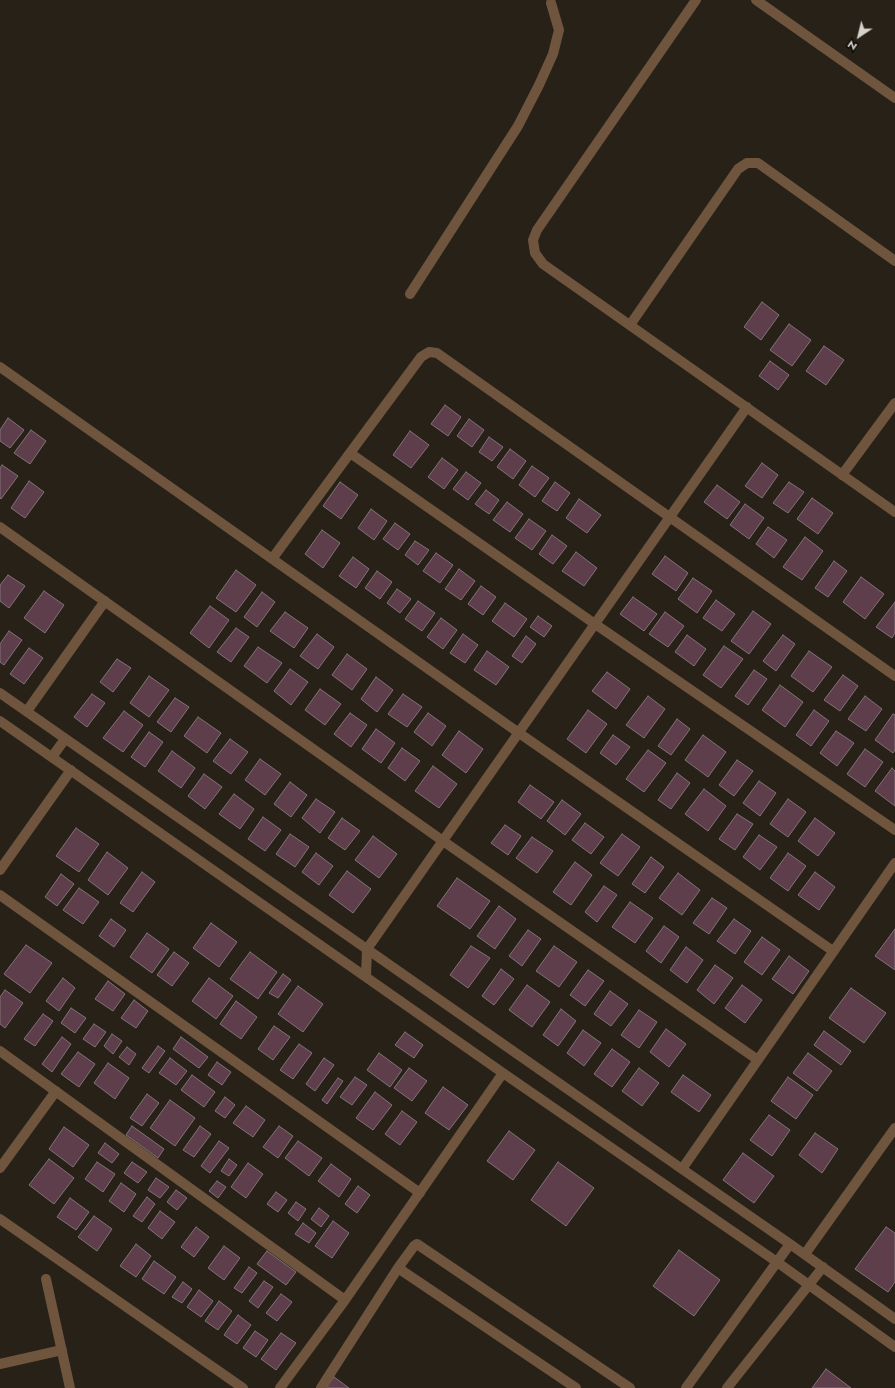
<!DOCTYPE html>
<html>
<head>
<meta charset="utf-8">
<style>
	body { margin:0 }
	#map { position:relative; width:895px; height:1388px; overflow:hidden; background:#272118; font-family:Jost,sans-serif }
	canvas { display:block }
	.north { position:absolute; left:839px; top:16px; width:40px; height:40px; -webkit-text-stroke:3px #0d0b07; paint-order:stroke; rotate:215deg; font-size:11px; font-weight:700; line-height:16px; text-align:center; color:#d5d1cb }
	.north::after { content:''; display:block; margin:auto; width:14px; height:18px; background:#d5d1cb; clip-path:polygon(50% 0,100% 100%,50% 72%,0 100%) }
</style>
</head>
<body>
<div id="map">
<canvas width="895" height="1388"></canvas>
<div class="north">N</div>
</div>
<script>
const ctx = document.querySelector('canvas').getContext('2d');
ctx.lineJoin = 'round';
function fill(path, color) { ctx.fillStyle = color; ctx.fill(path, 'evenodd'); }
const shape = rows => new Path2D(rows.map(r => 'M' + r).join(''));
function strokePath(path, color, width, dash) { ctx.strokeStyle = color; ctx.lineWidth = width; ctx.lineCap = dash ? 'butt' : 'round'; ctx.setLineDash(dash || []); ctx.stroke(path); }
const building = shape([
	[762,302,779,315,761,340,744,327,762,302],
	[789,324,811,340,792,366,770,350,789,324],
	[824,346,844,360,826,385,806,371,824,346],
	[770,361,789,375,778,390,759,376,770,361],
	[445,405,461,417,448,436,431,424,445,405],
	[8,418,24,430,10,448,0,441,0,430,8,418],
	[469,419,484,430,472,447,457,436,469,419],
	[31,430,46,441,30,464,14,453,31,430],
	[410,431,429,445,411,468,393,455,410,431],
	[489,437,503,447,492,461,479,452,489,437],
	[510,449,526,461,513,479,497,467,510,449],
	[442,458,458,470,444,489,428,477,442,458],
	[762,463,778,475,762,498,745,486,762,463],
	[2,465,18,476,1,499,0,498,0,468,2,465],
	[532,466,549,478,535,497,519,485,532,466],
	[466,472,481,483,468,500,453,489,466,472],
	[29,481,44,492,25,518,11,508,29,481],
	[340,482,358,495,341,519,323,506,340,482],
	[555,482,570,493,557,511,542,501,555,482],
	[789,482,804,492,788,513,773,503,789,482],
	[717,485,740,502,727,519,704,502,717,485],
	[486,490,499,500,489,514,475,504,486,490],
	[812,498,833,513,818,534,797,519,812,498],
	[579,499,601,515,587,533,566,518,579,499],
	[507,502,523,514,510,532,493,520,507,502],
	[745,504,764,518,749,539,730,525,745,504],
	[371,509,387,521,374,540,358,528,371,509],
	[529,519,546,531,532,550,515,538,529,519],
	[395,523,410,534,398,550,383,539,395,523],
	[768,527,787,540,774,558,756,544,768,527],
	[322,530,340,543,323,568,305,554,322,530],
	[552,535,567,546,553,564,539,554,552,535],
	[805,537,823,551,802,580,783,567,805,537],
	[415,541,429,550,418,565,405,555,415,541],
	[576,552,597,568,584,586,562,571,576,552],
	[436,553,453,565,440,583,423,571,436,553],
	[665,556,688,573,676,591,652,574,665,556],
	[353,557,369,569,356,588,339,576,353,557],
	[834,561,847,571,828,597,815,588,834,561],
	[459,569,475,581,461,600,445,589,459,569],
	[236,570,256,585,236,612,216,598,236,570],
	[377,571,392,582,380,599,365,588,377,571],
	[8,575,25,586,9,608,0,601,0,585,8,575],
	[861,577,884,594,865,619,843,602,861,577],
	[693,578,712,591,697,613,678,599,693,578],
	[481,586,496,597,483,615,468,604,481,586],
	[397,589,411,599,400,613,387,603,397,589],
	[44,591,64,605,45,633,24,618,44,591],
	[262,592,275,602,257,627,244,617,262,592],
	[633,597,657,614,644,631,620,614,633,597],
	[716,600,735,614,722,631,703,618,716,600],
	[418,601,435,613,422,631,405,619,418,601],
	[895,602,895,633,892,638,876,627,895,602],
	[505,603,527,619,514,637,492,621,505,603],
	[210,606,229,620,209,648,190,633,210,606],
	[753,611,771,624,749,654,731,641,753,611],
	[285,612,308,628,294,648,270,631,285,612],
	[665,612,684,626,668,647,649,634,665,612],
	[538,616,552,626,544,637,530,627,538,616],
	[441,618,457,630,443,649,427,637,441,618],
	[236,628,249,637,231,662,217,652,236,628],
	[9,631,22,640,4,665,0,662,0,644,9,631],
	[317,634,334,647,318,669,300,656,317,634],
	[463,634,478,645,465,663,450,653,463,634],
	[687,635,706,649,694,666,675,652,687,635],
	[783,635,795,644,776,671,763,661,783,635],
	[526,636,536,644,522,663,512,656,526,636],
	[724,646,743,659,721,688,703,675,724,646],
	[258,647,282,663,267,683,244,666,258,647],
	[29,648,43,658,24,684,10,674,29,648],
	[487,651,509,667,496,685,474,670,487,651],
	[809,651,832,667,813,692,791,676,809,651],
	[347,654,367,669,352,690,332,675,347,654],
	[117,659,131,668,113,692,100,682,117,659],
	[290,669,308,682,291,705,274,691,290,669],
	[754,670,767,679,748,705,735,696,754,670],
	[607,672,630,689,616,709,592,691,607,672],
	[843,675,858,686,840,711,824,700,843,675],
	[149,676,169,690,149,717,130,703,149,676],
	[376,677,393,690,377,712,361,699,376,677],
	[780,685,803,702,785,727,762,710,780,685],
	[320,689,341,704,325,725,305,710,320,689],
	[92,694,105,703,87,727,74,717,92,694],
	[403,694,422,707,407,727,388,714,403,694],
	[648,696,665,709,644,738,626,725,648,696],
	[865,696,882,709,866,731,848,719,865,696],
	[175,698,189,707,171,732,157,722,175,698],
	[588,710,607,724,586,753,567,739,588,710],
	[814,710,829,721,811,746,796,735,814,710],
	[124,711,143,725,123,752,103,738,124,711],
	[350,713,367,725,351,747,334,734,350,713],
	[428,713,446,726,432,746,414,732,428,713],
	[893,714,895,715,895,750,893,753,875,740,893,714],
	[198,717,221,733,207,753,184,736,198,717],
	[677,719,690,729,671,755,658,746,677,719],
	[376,729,395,743,381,763,362,749,376,729],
	[459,731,483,749,466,773,442,755,459,731],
	[836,731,854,743,837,766,820,753,836,731],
	[149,732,163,742,145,767,131,757,149,732],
	[613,735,630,747,616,765,600,753,613,735],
	[703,735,726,752,708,777,685,760,703,735],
	[230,739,248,752,231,774,213,761,230,739],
	[402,748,420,761,405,781,388,768,402,748],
	[865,749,883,762,865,787,847,774,865,749],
	[648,750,666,763,644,792,626,779,648,750],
	[172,751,195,768,181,788,158,771,172,751],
	[260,759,281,774,265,795,245,780,260,759],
	[737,760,753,771,734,796,719,785,737,760],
	[433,766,457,784,439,808,415,791,433,766],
	[892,768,895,771,895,806,875,791,892,768],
	[677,773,690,783,671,809,658,800,677,773],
	[204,774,222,787,205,809,188,796,204,774],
	[759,781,776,793,760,816,743,803,759,781],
	[290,782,307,795,291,817,274,804,290,782],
	[530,785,554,802,541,819,518,802,530,785],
	[704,789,726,806,708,831,685,814,704,789],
	[234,794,254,809,240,829,219,814,234,794],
	[316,799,335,812,320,833,302,818,316,799],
	[788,799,806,812,788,837,770,824,788,799],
	[562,800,581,814,565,835,547,821,562,800],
	[737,814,753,824,735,850,719,839,737,814],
	[263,817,281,830,265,851,248,839,263,817],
	[342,818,360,831,345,850,328,838,342,818],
	[815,818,835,833,818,856,798,841,815,818],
	[585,823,604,837,591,854,572,840,585,823],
	[505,825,521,836,508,855,491,843,505,825],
	[76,828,99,844,79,872,56,856,76,828],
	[290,834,309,847,295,867,276,854,290,834],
	[622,834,640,847,618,876,600,863,622,834],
	[759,835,777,847,760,870,743,857,759,835],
	[373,836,397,854,379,878,355,860,373,836],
	[532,837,553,851,537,873,516,858,532,837],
	[107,852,128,868,108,895,88,880,107,852],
	[316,853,333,866,319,885,302,872,316,853],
	[788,853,806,866,788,891,770,878,788,853],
	[651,857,664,867,645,893,632,884,651,857],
	[575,862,592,875,571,905,553,892,575,862],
	[347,871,371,889,353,913,329,895,347,871],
	[142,872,155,882,133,912,120,903,142,872],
	[815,872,835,887,819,910,798,895,815,872],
	[678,873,700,890,682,915,659,898,678,873],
	[61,874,74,884,57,906,45,897,61,874],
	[457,878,490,901,470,929,437,906,457,878],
	[604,886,617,895,597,922,585,912,604,886],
	[79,888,99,902,83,924,63,910,79,888],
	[712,898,727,908,709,934,693,923,712,898],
	[630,902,653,918,635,943,612,927,630,902],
	[499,906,516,919,495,949,477,936,499,906],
	[111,919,126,930,114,947,99,936,111,919],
	[734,919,751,931,735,954,717,941,734,919],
	[211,923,237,942,219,967,193,948,211,923],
	[664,926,679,937,661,963,646,951,664,926],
	[895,929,895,970,875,956,895,929],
	[528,930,541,939,522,966,509,956,528,930],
	[147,933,169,949,152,973,130,957,147,933],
	[762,937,780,950,762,975,744,962,762,937],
	[26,945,52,963,30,993,4,974,26,945],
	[471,946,490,958,468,988,450,975,471,946],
	[554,946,577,962,559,987,536,971,554,946],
	[686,947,703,960,687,983,670,970,686,947],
	[174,952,189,963,172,986,157,975,174,952],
	[250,952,277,972,258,999,230,979,250,952],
	[789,956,809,971,793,994,772,979,789,956],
	[715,965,733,978,714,1004,697,990,715,965],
	[501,969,514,979,494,1005,482,996,501,969],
	[588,970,604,981,585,1006,570,995,588,970],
	[283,974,291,980,278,998,269,993,283,974],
	[63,978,75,988,59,1011,46,1001,63,978],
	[209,978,233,996,216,1019,192,1001,209,978],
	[108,981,125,994,113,1011,95,999,108,981],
	[527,985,550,1002,532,1027,509,1010,527,985],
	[742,985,762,1000,745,1023,725,1008,742,985],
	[298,986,323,1004,303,1032,278,1014,298,986],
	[851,988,886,1013,864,1043,829,1018,851,988],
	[5,990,23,1003,5,1028,0,1024,0,997,5,990],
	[610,991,628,1004,611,1026,594,1014,610,991],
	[134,1000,148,1011,136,1028,121,1018,134,1000],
	[236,1001,257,1017,241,1039,220,1024,236,1001],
	[71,1008,86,1018,75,1033,61,1023,71,1008],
	[561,1009,576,1021,558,1046,543,1035,561,1009],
	[639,1010,657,1022,639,1048,621,1035,639,1010],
	[43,1014,53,1021,35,1046,24,1039,43,1014],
	[94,1024,106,1032,95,1047,83,1039,94,1024],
	[274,1026,290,1037,273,1060,258,1049,274,1026],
	[666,1029,686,1044,669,1067,650,1052,666,1029],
	[583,1030,601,1043,584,1066,567,1053,583,1030],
	[824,1031,851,1051,841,1065,814,1045,824,1031],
	[405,1032,423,1045,414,1058,395,1045,405,1032],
	[112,1034,122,1041,113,1054,104,1046,112,1034],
	[62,1037,71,1044,52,1072,42,1064,62,1037],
	[181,1037,208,1057,199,1068,173,1049,181,1037],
	[299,1044,312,1053,293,1079,280,1070,299,1044],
	[158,1046,165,1051,149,1073,142,1068,158,1046],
	[127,1047,136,1054,129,1065,119,1057,127,1047],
	[612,1049,630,1062,612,1087,594,1074,612,1049],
	[78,1052,95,1064,79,1087,61,1074,78,1052],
	[379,1053,402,1070,390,1087,367,1070,379,1053],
	[808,1053,832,1071,817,1091,793,1073,808,1053],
	[170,1058,187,1071,176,1085,159,1073,170,1058],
	[324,1058,334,1065,315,1091,306,1084,324,1058],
	[217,1062,231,1072,222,1085,208,1075,217,1062],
	[108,1063,129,1078,115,1099,94,1083,108,1063],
	[409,1068,427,1081,412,1101,394,1088,409,1068],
	[639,1068,659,1083,642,1106,622,1091,639,1068],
	[192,1075,215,1092,204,1107,181,1090,192,1075],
	[683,1075,711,1095,699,1112,671,1092,683,1075],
	[355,1077,367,1085,352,1105,340,1097,355,1077],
	[788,1077,813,1095,796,1119,771,1101,788,1077],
	[338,1078,343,1081,327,1104,322,1100,338,1078],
	[443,1087,468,1105,449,1130,425,1113,443,1087],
	[375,1092,392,1105,373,1130,356,1118,375,1092],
	[147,1094,159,1103,142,1126,130,1118,147,1094],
	[225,1097,235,1105,225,1118,215,1111,225,1097],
	[170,1100,195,1118,175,1146,150,1128,170,1100],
	[246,1106,265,1120,253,1137,233,1123,246,1106],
	[402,1111,417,1122,400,1145,385,1134,402,1111],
	[769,1115,790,1130,772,1156,750,1140,769,1115],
	[132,1126,164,1149,158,1158,126,1135,132,1126],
	[200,1126,211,1134,194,1157,183,1150,200,1126],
	[279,1126,293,1136,278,1158,263,1147,279,1126],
	[64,1127,89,1145,73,1167,49,1149,64,1127],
	[509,1131,535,1150,513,1180,487,1161,509,1131],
	[815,1133,838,1149,822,1173,799,1155,815,1133],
	[219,1141,229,1148,210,1173,201,1166,219,1141],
	[298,1141,322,1158,309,1176,285,1158,298,1141],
	[105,1143,119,1154,112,1163,98,1153,105,1143],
	[743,1153,774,1176,754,1203,723,1180,743,1153],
	[49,1159,74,1178,54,1204,29,1185,49,1159],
	[229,1159,237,1165,229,1176,221,1171,229,1159],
	[97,1162,115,1174,103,1192,85,1179,97,1162],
	[132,1162,147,1172,138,1183,124,1173,132,1162],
	[558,1162,594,1188,566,1226,531,1200,558,1162],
	[248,1163,263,1174,246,1198,231,1187,248,1163],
	[331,1164,351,1179,339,1197,318,1181,331,1164],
	[156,1178,169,1187,160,1198,148,1190,156,1178],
	[217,1181,226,1187,218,1198,209,1191,217,1181],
	[121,1183,136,1194,124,1212,109,1201,121,1183],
	[358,1186,370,1195,357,1213,345,1204,358,1186],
	[176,1190,187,1198,177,1210,167,1202,176,1190],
	[276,1192,287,1200,278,1212,267,1204,276,1192],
	[147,1197,155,1204,142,1222,133,1216,147,1197],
	[70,1198,89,1212,76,1230,57,1217,70,1198],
	[296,1202,306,1209,298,1221,288,1213,296,1202],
	[319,1208,329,1216,321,1227,311,1219,319,1208],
	[160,1211,175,1222,162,1239,148,1228,160,1211],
	[94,1216,112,1229,97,1251,78,1237,94,1216],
	[333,1221,349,1233,332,1258,315,1246,333,1221],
	[303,1223,316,1233,309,1243,295,1234,303,1223],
	[196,1227,209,1237,194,1257,181,1247,196,1227],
	[886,1227,895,1233,895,1282,888,1292,855,1269,886,1227],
	[136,1244,151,1256,136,1277,120,1266,136,1244],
	[224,1246,240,1258,224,1280,208,1268,224,1246],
	[679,1250,720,1280,694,1316,653,1286,679,1250],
	[267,1251,296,1272,286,1285,257,1264,267,1251],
	[154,1261,176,1277,164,1294,142,1279,154,1261],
	[249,1267,257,1273,242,1293,234,1288,249,1267],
	[264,1281,273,1287,258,1308,249,1301,264,1281],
	[183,1282,192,1289,182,1303,172,1297,183,1282],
	[199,1290,213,1301,201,1317,187,1307,199,1290],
	[281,1294,292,1302,277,1321,266,1313,281,1294],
	[219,1301,232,1311,218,1330,205,1321,219,1301],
	[238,1315,251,1325,237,1344,224,1335,238,1315],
	[255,1331,268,1340,256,1357,243,1348,255,1331],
	[281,1333,296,1343,276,1370,261,1359,281,1333],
	[826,1369,851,1388,812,1388,826,1369],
	[334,1377,349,1388,326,1388,334,1377]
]);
const lane = shape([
	[410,294,518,126,539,85,553,54,559,30,551,3],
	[630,325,738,169,747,163,758,163,895,261],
	[842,475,895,403]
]);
const street = shape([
	[696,0,537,230,533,240,535,253,543,264,895,512],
	[756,0,895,98],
	[0,367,519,733,833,951],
	[350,453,421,357,429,352,437,353,895,676],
	[0,527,443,841,758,1060],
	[272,559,350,453,595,624,895,830],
	[0,693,682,1169,790,1244,895,1319],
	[27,711,105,601],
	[0,721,503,1073,777,1262,895,1347],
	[52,757,65,739],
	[0,870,71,770],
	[0,895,420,1193],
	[366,976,367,949,747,407],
	[0,1051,345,1300],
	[0,1168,56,1091],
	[682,1169,895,863],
	[0,1219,243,1388],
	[805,1254,895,1128],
	[398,1268,576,1388],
	[46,1279,70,1388],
	[0,1364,62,1350],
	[280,1388,345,1300,503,1073],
	[321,1388,398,1268,414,1246,417,1244,630,1388],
	[686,1388,790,1244],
	[727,1388,823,1267]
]);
fill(building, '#5f3e4c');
strokePath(building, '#807378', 1);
strokePath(lane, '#6f553d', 10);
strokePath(street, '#6f553d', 10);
</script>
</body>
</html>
